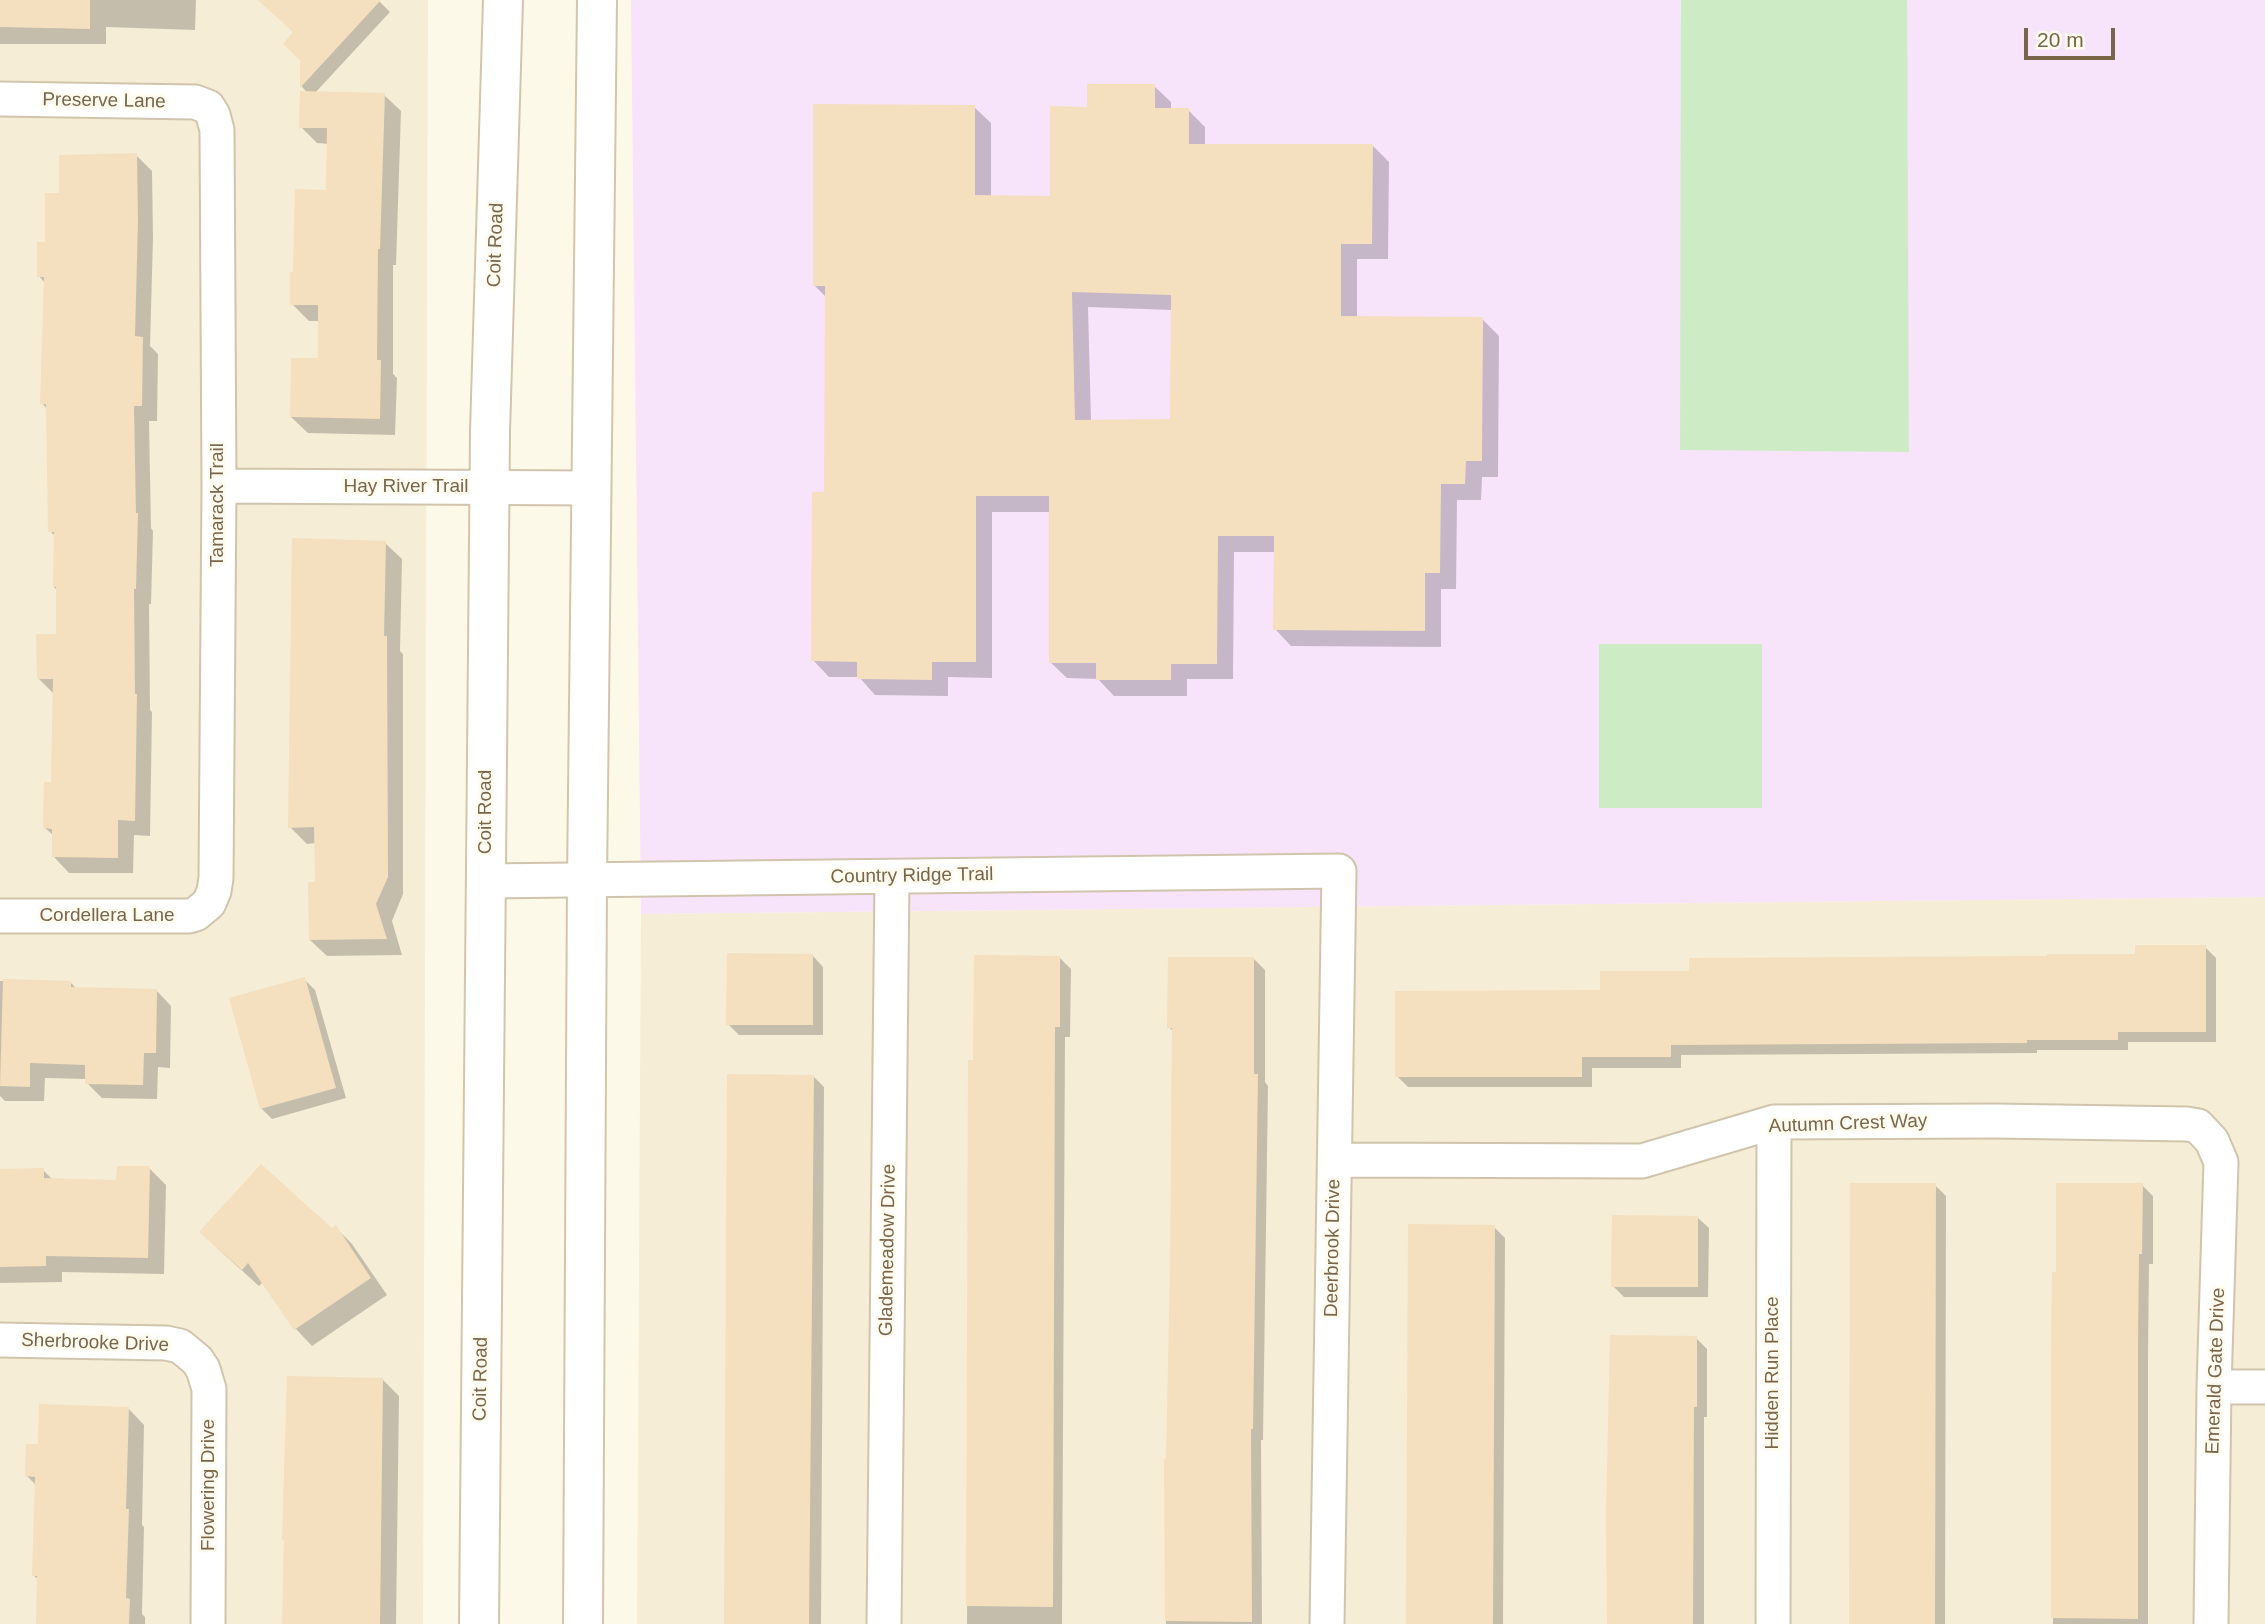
<!DOCTYPE html>
<html>
<head>
<meta charset="utf-8">
<style>
	body { margin:0 }
	#map { position:relative; width:2265px; height:1624px; overflow:hidden; background:#fdf9e8; font-family:Arial,sans-serif }
	canvas { display:block }
	.scale { position:absolute; left:2024px; top:28px; width:91px; height:32px; box-sizing:border-box; border:4px solid #79654a; border-top:0; padding-left:9px; font-size:21px; line-height:24px; white-space:nowrap; color:#79654a; -webkit-text-stroke:5px #fffcef; paint-order:stroke }
</style>
</head>
<body>
<div id="map">
<canvas width="2265" height="1624"></canvas>
<div class="scale">20 m</div>
</div>
<script>
const ctx = document.querySelector('canvas').getContext('2d');
ctx.lineJoin = 'round';
function fill(path, color) { ctx.fillStyle = color; ctx.fill(path, 'evenodd'); }
const shape = rows => new Path2D(rows.map(r => 'M' + r).join(''));
function strokePath(path, color, width, dash) { ctx.strokeStyle = color; ctx.lineWidth = width; ctx.lineCap = dash ? 'butt' : 'round'; ctx.setLineDash(dash || []); ctx.stroke(path); }
function label(font, color, halo, rows, align = 'center') {
  ctx.font = font + ' Arial,sans-serif'; ctx.lineWidth = 6; ctx.setLineDash([]); ctx.textBaseline = 'middle'; ctx.strokeStyle = halo; ctx.fillStyle = color; for (const [text, x, y, turn = 0] of rows) {
    ctx.save(); ctx.translate(x, y); ctx.rotate((+turn || 0) * Math.PI / 180); ctx.textAlign = isNaN(turn) ? turn : align; if (halo) ctx.strokeText(text, 0, 0); ctx.fillText(text, 0, 0); ctx.restore();
  }
}
const residential = shape([
	[0,0,428,0,423,1624,0,1624],
	[2265,897,2265,1624,637,1624,641,914]
]);
const education = shape([
	[631,0,2265,0,2265,897,641,914]
]);
const green = shape([
	[1681,0,1907,0,1909,452,1680,450],
	[1599,644,1762,644,1762,808,1599,808]
]);
const shadow = shape([
	[0,0,196,0,195,30,106,27,106,44,0,44],
	[273,0,378,0,390,12,315,93,384,95,401,111,396,265,393,265,393,374,397,378,395,435,308,433,291,417,320,360,320,321,309,321,292,304,328,192,329,144,317,143,301,127,308,93,302,87,302,60,295,32],
	[1154,86,1171,102,1171,110,1188,110,1205,127,1205,145,1373,146,1389,162,1388,259,1357,259,1357,318,1482,319,1499,336,1498,477,1482,477,1481,500,1457,500,1456,589,1441,589,1441,647,1291,646,1275,629,1275,552,1234,552,1233,679,1187,679,1187,696,1114,696,1098,679,1067,678,1050,662,1051,512,992,512,992,678,948,677,948,696,875,695,859,677,829,677,813,660,826,494,827,298,814,285,974,107,991,123,991,197,1052,198,1088,109],
	[1088,307,1172,310,1172,421,1091,421],
	[136,155,152,171,153,238,150,346,158,354,157,421,149,421,151,528,153,531,151,604,149,604,150,710,152,712,150,836,134,835,133,873,69,873,54,857,54,836,45,828,53,784,55,695,38,678,58,636,58,591,54,587,56,537,50,531,48,410,42,403,45,283,39,276,61,195],
	[385,543,402,559,400,651,403,654,403,894,392,921,402,955,327,956,310,940,317,883,316,843,307,844,290,827],
	[2205,947,2216,958,2216,1042,2128,1042,2128,1050,2037,1050,2037,1053,1681,1055,1681,1068,1592,1068,1592,1087,1408,1087,1397,1076,1601,992,1690,973,2137,956],
	[813,956,823,967,823,1035,739,1035,728,1024],
	[1060,958,1071,969,1070,1037,1065,1037,1062,1624,967,1624,970,1062,975,1062],
	[1254,959,1265,970,1265,1082,1268,1086,1263,1440,1261,1440,1262,1624,1166,1624,1166,1460,1168,1460,1174,1032,1169,1027],
	[304,979,315,990,346,1098,272,1119,261,1108],
	[0,981,70,982,77,989,156,990,171,1006,170,1068,158,1067,157,1099,102,1098,87,1083,87,1079,45,1078,44,1101,5,1101,0,1096],
	[813,1076,824,1087,821,1624,726,1624],
	[149,1168,166,1185,164,1274,62,1272,62,1282,0,1283,0,1171,43,1170,53,1180,118,1181],
	[1935,1185,1946,1196,1945,1624,1850,1624],
	[2142,1185,2153,1196,2153,1264,2149,1264,2148,1356,2148,1624,2053,1624,2053,1365],
	[1698,1218,1709,1228,1708,1297,1624,1297,1613,1286],
	[1494,1227,1505,1238,1503,1624,1408,1624],
	[336,1228,352,1244,387,1295,312,1346,296,1329,263,1282,259,1286,217,1248,332,1230],
	[1696,1338,1707,1349,1707,1417,1704,1417,1704,1624,1608,1624],
	[383,1380,399,1396,396,1624,284,1624],
	[128,1408,144,1425,142,1525,144,1527,142,1614,145,1617,145,1624,38,1624,39,1580,34,1576,36,1485,27,1476,40,1446]
]);
const building = shape([
	[0,0,90,0,90,29,0,27],
	[258,0,381,0,300,88,300,60,283,44,293,32],
	[1087,84,1155,84,1155,108,1189,108,1189,144,1373,144,1372,244,1341,244,1341,316,1483,317,1482,461,1466,461,1465,484,1441,484,1440,573,1425,573,1425,631,1273,630,1274,536,1218,536,1217,664,1171,664,1171,680,1096,680,1096,663,1049,663,1049,496,976,496,976,662,932,662,932,680,857,679,857,662,811,661,812,492,824,492,825,286,813,286,813,104,975,105,975,195,1050,196,1050,106,1087,107],
	[1072,292,1171,295,1170,419,1075,420],
	[300,91,385,93,380,249,378,249,377,360,381,360,380,419,290,417,291,358,318,358,318,305,290,305,290,272,293,272,295,189,326,190,327,128,299,128],
	[137,153,138,221,135,336,143,337,142,406,134,406,136,513,138,513,136,589,134,589,135,694,137,694,135,821,118,820,118,858,52,857,52,829,43,828,44,782,51,782,53,679,37,679,36,634,56,634,56,587,53,587,54,532,48,532,46,404,40,404,44,277,37,277,37,242,45,242,45,193,59,193,59,155],
	[292,538,386,541,384,636,387,636,388,877,376,904,387,939,309,940,308,882,315,882,314,827,288,828],
	[2135,945,2206,945,2206,1032,2118,1032,2118,1040,2027,1040,2027,1043,1671,1045,1671,1057,1582,1057,1582,1077,1395,1077,1395,991,1600,990,1600,971,1689,971,1689,958,2047,956,2047,954,2135,954],
	[727,953,813,954,813,1025,726,1025],
	[974,955,1060,956,1060,1027,1055,1027,1053,1607,966,1606,968,1060,973,1060],
	[1168,957,1254,957,1254,1074,1258,1074,1253,1429,1251,1429,1252,1622,1165,1621,1164,1459,1166,1459,1170,1267,1172,1028,1167,1028],
	[305,977,336,1088,260,1109,229,998],
	[3,979,71,981,71,987,157,989,156,1053,144,1053,143,1085,85,1084,85,1065,30,1063,30,1087,0,1086],
	[727,1074,814,1075,809,1624,724,1624],
	[261,1164,332,1228,336,1225,371,1278,294,1330,248,1263,242,1270,199,1232],
	[117,1166,150,1166,148,1258,46,1256,46,1266,0,1267,0,1169,44,1168,44,1178,116,1180],
	[1850,1183,1936,1183,1935,1624,1849,1624],
	[2056,1183,2143,1183,2142,1254,2139,1254,2138,1344,2138,1619,2051,1618,2051,1365,2052,1272,2056,1272],
	[1612,1215,1698,1216,1698,1287,1611,1287],
	[1408,1224,1495,1225,1493,1624,1406,1624],
	[1610,1335,1697,1336,1697,1407,1694,1407,1693,1624,1607,1624,1606,1515],
	[287,1376,383,1378,380,1624,282,1624,284,1540,282,1540],
	[39,1404,129,1407,126,1509,129,1509,126,1598,130,1599,129,1624,36,1624,37,1576,32,1576,35,1477,25,1476,26,1444,38,1444]
]);
const minor = shape([
	[0,99,195,102,208,107,213,115,217,130,219,486,216,878,214,891,209,903,196,914,189,916,0,916],
	[219,486,593,488],
	[486,881,1339,871,1327,1624],
	[1335,1160,1642,1161,1774,1122,1994,1121,2187,1124,2198,1126,2212,1141,2221,1162,2214,1387,2211,1624],
	[0,1340,166,1343,180,1346,197,1360,203,1369,209,1389,208,1624],
	[2214,1387,2265,1387],
	[884,1624,892,877],
	[1773,1624,1774,1122]
]);
const secondary = shape([
	[479,1624,490,432,503,0],
	[583,1624,587,880,597,0]
]);
const streetNames = [
	["Preserve Lane",104,101,1],
	["Coit Road",496,245,-88],
	["Hay River Trail",406,487],
	["Tamarack Trail",218,505,-90],
	["Coit Road",486,812,-90],
	["Country Ridge Trail",912,876,-1],
	["Cordellera Lane",107,916],
	["Autumn Crest Way",1848,1124,-2],
	["Deerbrook Drive",1333,1248,-89],
	["Glademeadow Drive",888,1250,-89],
	["Sherbrooke Drive",95,1343,2],
	["Emerald Gate Drive",2216,1371,-88],
	["Hidden Run Place",1773,1373,-90],
	["Coit Road",481,1379,-89],
	["Flowering Drive",209,1485,-90]
];
fill(residential, '#f5edd6');
fill(education, '#f7e4fa');
fill(green, '#cdecc5');
fill(shadow, '#0003');
fill(building, '#f4dfbe');
strokePath(minor, '#d0c4ac', 37);
strokePath(secondary, '#d3c5aa', 42);
strokePath(minor, '#fff', 33);
strokePath(secondary, '#fff', 38);
label('19px', '#79654a', '#fffcef', streetNames);
</script>
</body>
</html>
